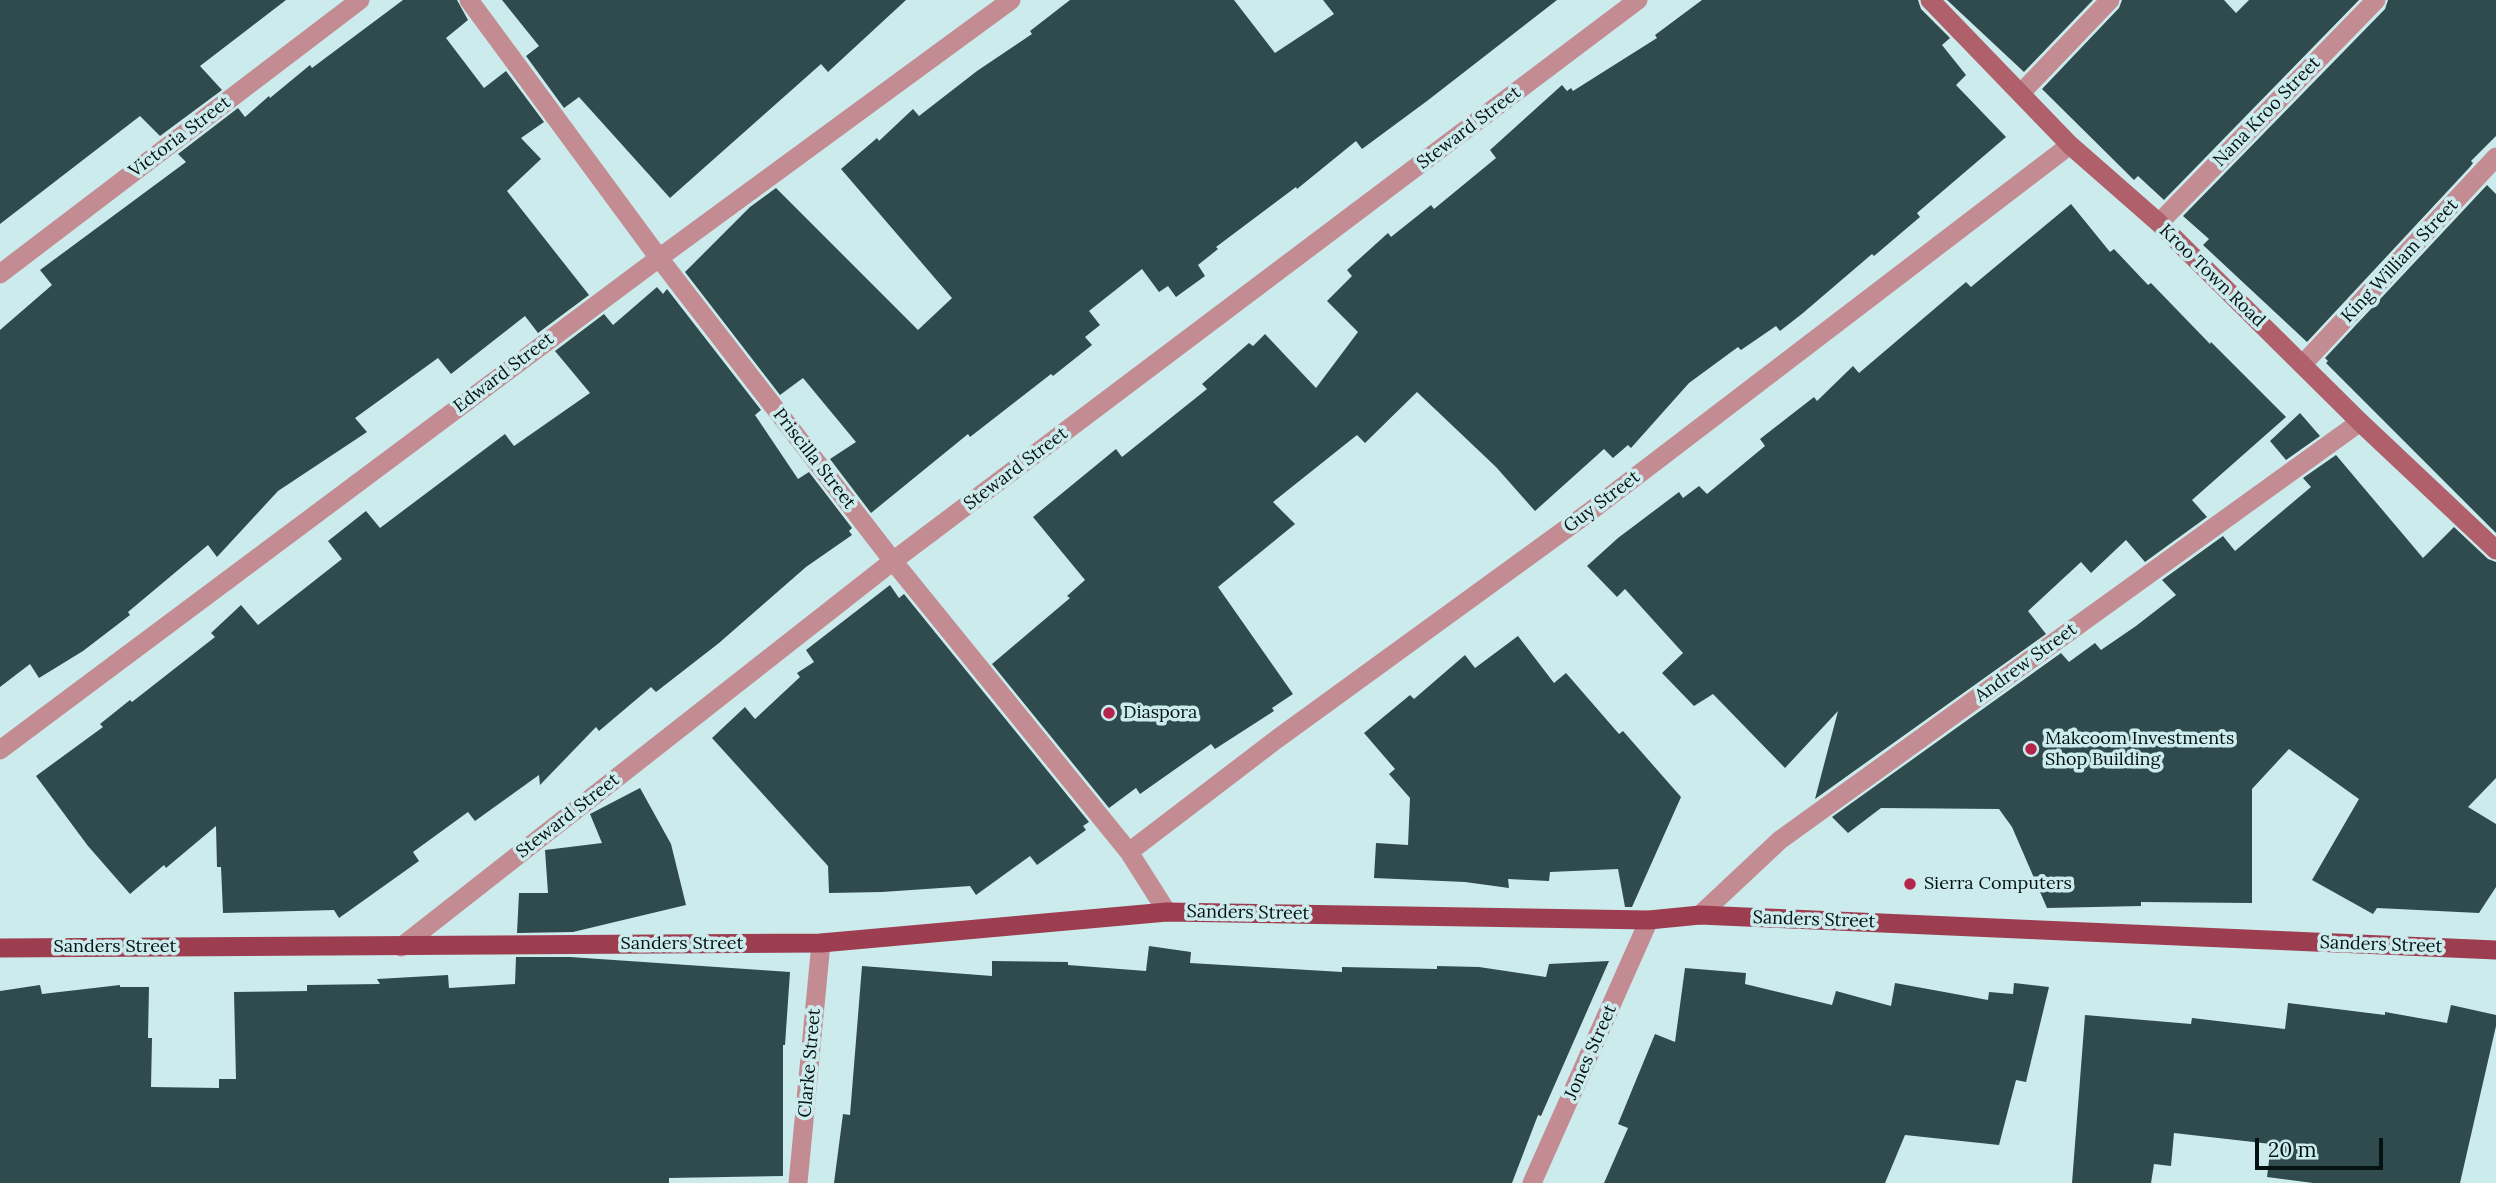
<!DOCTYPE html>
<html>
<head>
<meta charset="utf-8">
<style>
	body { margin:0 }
	#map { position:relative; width:2496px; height:1183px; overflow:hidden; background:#ccebed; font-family:Lora,serif }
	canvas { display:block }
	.scale { position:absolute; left:2255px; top:1138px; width:128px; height:32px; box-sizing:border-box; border:4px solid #061111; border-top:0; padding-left:9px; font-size:21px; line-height:24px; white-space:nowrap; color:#061111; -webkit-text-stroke:5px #ccebed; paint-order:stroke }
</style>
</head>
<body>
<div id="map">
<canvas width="2496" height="1183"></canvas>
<div class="scale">20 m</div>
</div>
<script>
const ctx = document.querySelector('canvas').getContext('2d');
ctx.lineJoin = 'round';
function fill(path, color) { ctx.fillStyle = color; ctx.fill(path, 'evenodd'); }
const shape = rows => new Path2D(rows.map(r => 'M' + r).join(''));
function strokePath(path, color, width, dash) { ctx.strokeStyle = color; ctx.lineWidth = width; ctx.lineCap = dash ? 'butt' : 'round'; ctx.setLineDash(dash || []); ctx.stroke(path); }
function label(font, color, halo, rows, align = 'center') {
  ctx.font = font + ' Lora,serif'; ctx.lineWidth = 7; ctx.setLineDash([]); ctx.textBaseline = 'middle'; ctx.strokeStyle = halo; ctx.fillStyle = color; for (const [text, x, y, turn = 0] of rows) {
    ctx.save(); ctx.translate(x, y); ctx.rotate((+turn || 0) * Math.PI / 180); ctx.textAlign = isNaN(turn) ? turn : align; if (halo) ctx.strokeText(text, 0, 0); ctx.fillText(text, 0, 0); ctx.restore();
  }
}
const building = shape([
	[0,0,286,0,200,66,222,90,160,136,140,116,0,224],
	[403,0,457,0,468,20,446,38,484,88,506,71,544,122,521,138,541,159,507,191,589,295,538,333,525,316,451,374,438,358,355,418,367,432,278,491,217,557,208,545,128,612,130,615,83,651,39,678,30,664,0,687,0,330,52,285,40,270,186,162,178,154,238,108,245,117,269,96,270,98,310,65,312,68],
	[502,0,906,0,828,72,821,64,670,198,579,97,564,108,526,56,539,46],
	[1070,0,1234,0,1275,53,1334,14,1323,0,1557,0,1427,101,1362,149,1356,141,1297,189,1296,187,1216,247,1218,249,1198,265,1205,276,1176,297,1168,286,1159,292,1142,269,1089,311,1100,325,1085,337,1092,345,1053,376,1051,374,970,437,968,434,871,513,830,459,856,442,803,378,780,395,685,272,750,207,776,188,918,330,952,298,841,169,877,138,879,141,913,109,919,116,977,71,1032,34,1030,31],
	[1702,0,1918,0,1921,9,1950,38,1942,45,1966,75,1956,85,2006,137,1917,213,1920,217,1874,256,1872,254,1803,313,1780,331,1776,326,1741,350,1738,347,1689,383,1631,448,1628,445,1613,458,1604,449,1535,511,1496,467,1417,392,1365,443,1357,435,1273,502,1295,524,1218,587,1293,694,1272,708,1274,711,1215,749,1211,744,1140,794,1136,788,1109,808,992,664,1070,598,1067,596,1085,580,1033,517,1116,449,1122,457,1207,389,1202,384,1249,343,1253,346,1265,334,1316,388,1358,332,1327,301,1352,276,1347,270,1388,233,1391,237,1431,205,1434,209,1496,158,1490,150,1562,85,1567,91,1571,88,1573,91,1657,38,1655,35],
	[1947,0,2093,0,2024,72],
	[2122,0,2224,0,2236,13,2249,0,2359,0,2164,200,2138,176,2134,180,2042,89,2119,8],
	[2388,0,2496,0,2496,136,2471,161,2473,163,2470,167,2307,342,2203,245,2209,239,2183,216,2385,9],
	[2487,185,2496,194,2496,533,2326,363,2328,361,2325,358],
	[2071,204,2110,252,2114,249,2148,285,2151,283,2210,344,2211,342,2286,417,2192,500,2207,517,2145,562,2126,540,2091,573,2081,562,2028,611,2046,634,1815,799,1838,711,1785,768,1713,694,1694,706,1662,673,1683,653,1625,589,1617,597,1587,566,1618,538,1679,492,1683,498,1699,486,1707,494,1765,446,1760,439,1814,397,1817,401,1853,366,1859,373,1966,282,1971,287],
	[657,287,663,294,667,289,761,410,755,415,798,479,809,472,852,528,849,531,852,535,806,567,719,643,656,692,651,687,599,731,596,727,540,785,539,775,475,821,468,812,413,852,419,861,339,918,334,910,223,913,221,867,217,867,216,826,166,868,164,865,130,894,88,846,36,776,103,727,100,724,130,700,132,702,215,637,211,633,241,605,258,625,342,559,328,541,366,511,380,528,505,434,514,446,590,393,555,351,604,314,613,325],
	[2300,413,2320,436,2286,460,2270,441],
	[2336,455,2423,558,2454,527,2488,559,2496,562,2496,778,2468,807,2496,824,2496,887,2479,913,2377,908,2373,914,2312,880,2359,799,2289,749,2252,789,2252,903,2141,902,2141,906,2047,908,2012,827,1999,809,1881,808,1848,833,1832,817,2061,653,2069,662,2095,643,2101,650,2136,626,2176,595,2162,580,2223,536,2235,551,2311,487,2303,478],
	[890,585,899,598,904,594,1089,822,1083,826,1086,830,1037,865,1030,856,976,895,970,886,882,892,829,893,828,866,712,738,745,707,755,719,800,677,797,673,814,662,806,650],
	[1518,636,1554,683,1566,673,1619,734,1623,731,1681,797,1632,907,1625,907,1618,869,1550,872,1549,881,1508,879,1509,888,1465,882,1374,878,1376,843,1408,845,1410,798,1389,774,1395,769,1364,733,1410,695,1414,699,1465,655,1475,668],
	[640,788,671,844,686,905,573,932,517,933,519,893,548,893,545,850,602,843,590,814],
	[1149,946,1191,952,1190,963,1342,972,1342,967,1437,969,1437,966,1479,967,1546,977,1549,964,1609,961,1541,1116,1538,1115,1512,1183,834,1183,843,1114,850,1115,862,966,992,976,992,961,1068,962,1068,965,1146,971],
	[516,957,570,957,790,972,785,1045,783,1045,783,1176,669,1178,669,1183,0,1183,0,991,40,985,42,994,120,985,120,987,149,987,148,1038,152,1038,151,1087,219,1088,219,1079,236,1079,234,992,307,991,307,985,380,984,377,979,448,975,449,988,515,984],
	[1685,968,1746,973,1745,984,1832,1005,1836,991,1891,1006,1895,983,1988,1000,1989,992,2013,994,2014,983,2049,987,2026,1082,2016,1080,1999,1145,1905,1135,1885,1183,1604,1183,1628,1128,1618,1124,1655,1034,1675,1042],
	[2288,1003,2385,1015,2385,1012,2447,1023,2451,1005,2496,1015,2496,1026,2460,1183,2313,1183,2267,1177,2271,1144,2174,1133,2171,1166,2154,1164,2151,1183,2072,1183,2085,1015,2191,1024,2192,1018,2285,1029]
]);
const minor = shape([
	[469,0,659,258,893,561,1129,852,1167,912],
	[2021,93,2110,0],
	[2159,223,2376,0],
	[0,274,360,0],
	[2303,364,2496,157],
	[0,750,659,258,1011,0],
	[1129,852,1277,739,1588,513,2070,145],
	[1700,915,1780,840,2360,422],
	[401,947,893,561,1638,0],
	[798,1183,821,943],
	[1532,1183,1649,920]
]);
const secondary = shape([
	[1930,0,2070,145,2159,223,2360,422,2496,550]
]);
const primary = shape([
	[0,948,821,943,1167,912,1649,920,1700,915,2496,950]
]);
const markers = [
	[1109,713,7,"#b5244b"],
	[2031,749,7,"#b5244b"],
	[1910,884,7,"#b5244b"]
];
const streetNames = [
	["Nana Kroo Street",2267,112,-46],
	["Steward Street",1469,128,-37],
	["Victoria Street",180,137,-37],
	["King William Street",2400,261,-47],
	["Kroo Town Road",2212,276,44],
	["Edward Street",504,373,-37],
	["Priscilla Street",814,459,52],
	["Steward Street",1016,469,-37],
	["Guy Street",1602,502,-37],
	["Andrew Street",2026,663,-36],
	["Steward Street",568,816,-38],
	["Sanders Street",1248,913,1],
	["Sanders Street",1814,920,2],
	["Sanders Street",682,944],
	["Sanders Street",2381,945,2],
	["Sanders Street",115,947],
	["Jones Street",1591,1052,-66],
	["Clarke Street",810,1063,-85]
];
const poiNames = [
	["Diaspora",1123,713],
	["Makcoom Investments",2045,739],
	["Shop Building",2045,760],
	["Sierra Computers",1924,884]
];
fill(building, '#304b4d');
strokePath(minor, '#c38c92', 19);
strokePath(secondary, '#af606b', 19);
strokePath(primary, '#9d3e50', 19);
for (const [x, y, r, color] of markers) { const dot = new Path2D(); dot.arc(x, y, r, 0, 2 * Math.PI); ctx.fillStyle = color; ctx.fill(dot); strokePath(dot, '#ccebed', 2.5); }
label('18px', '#061111', '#ccebed', streetNames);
label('18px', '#061111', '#ccebed', poiNames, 'left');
</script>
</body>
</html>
